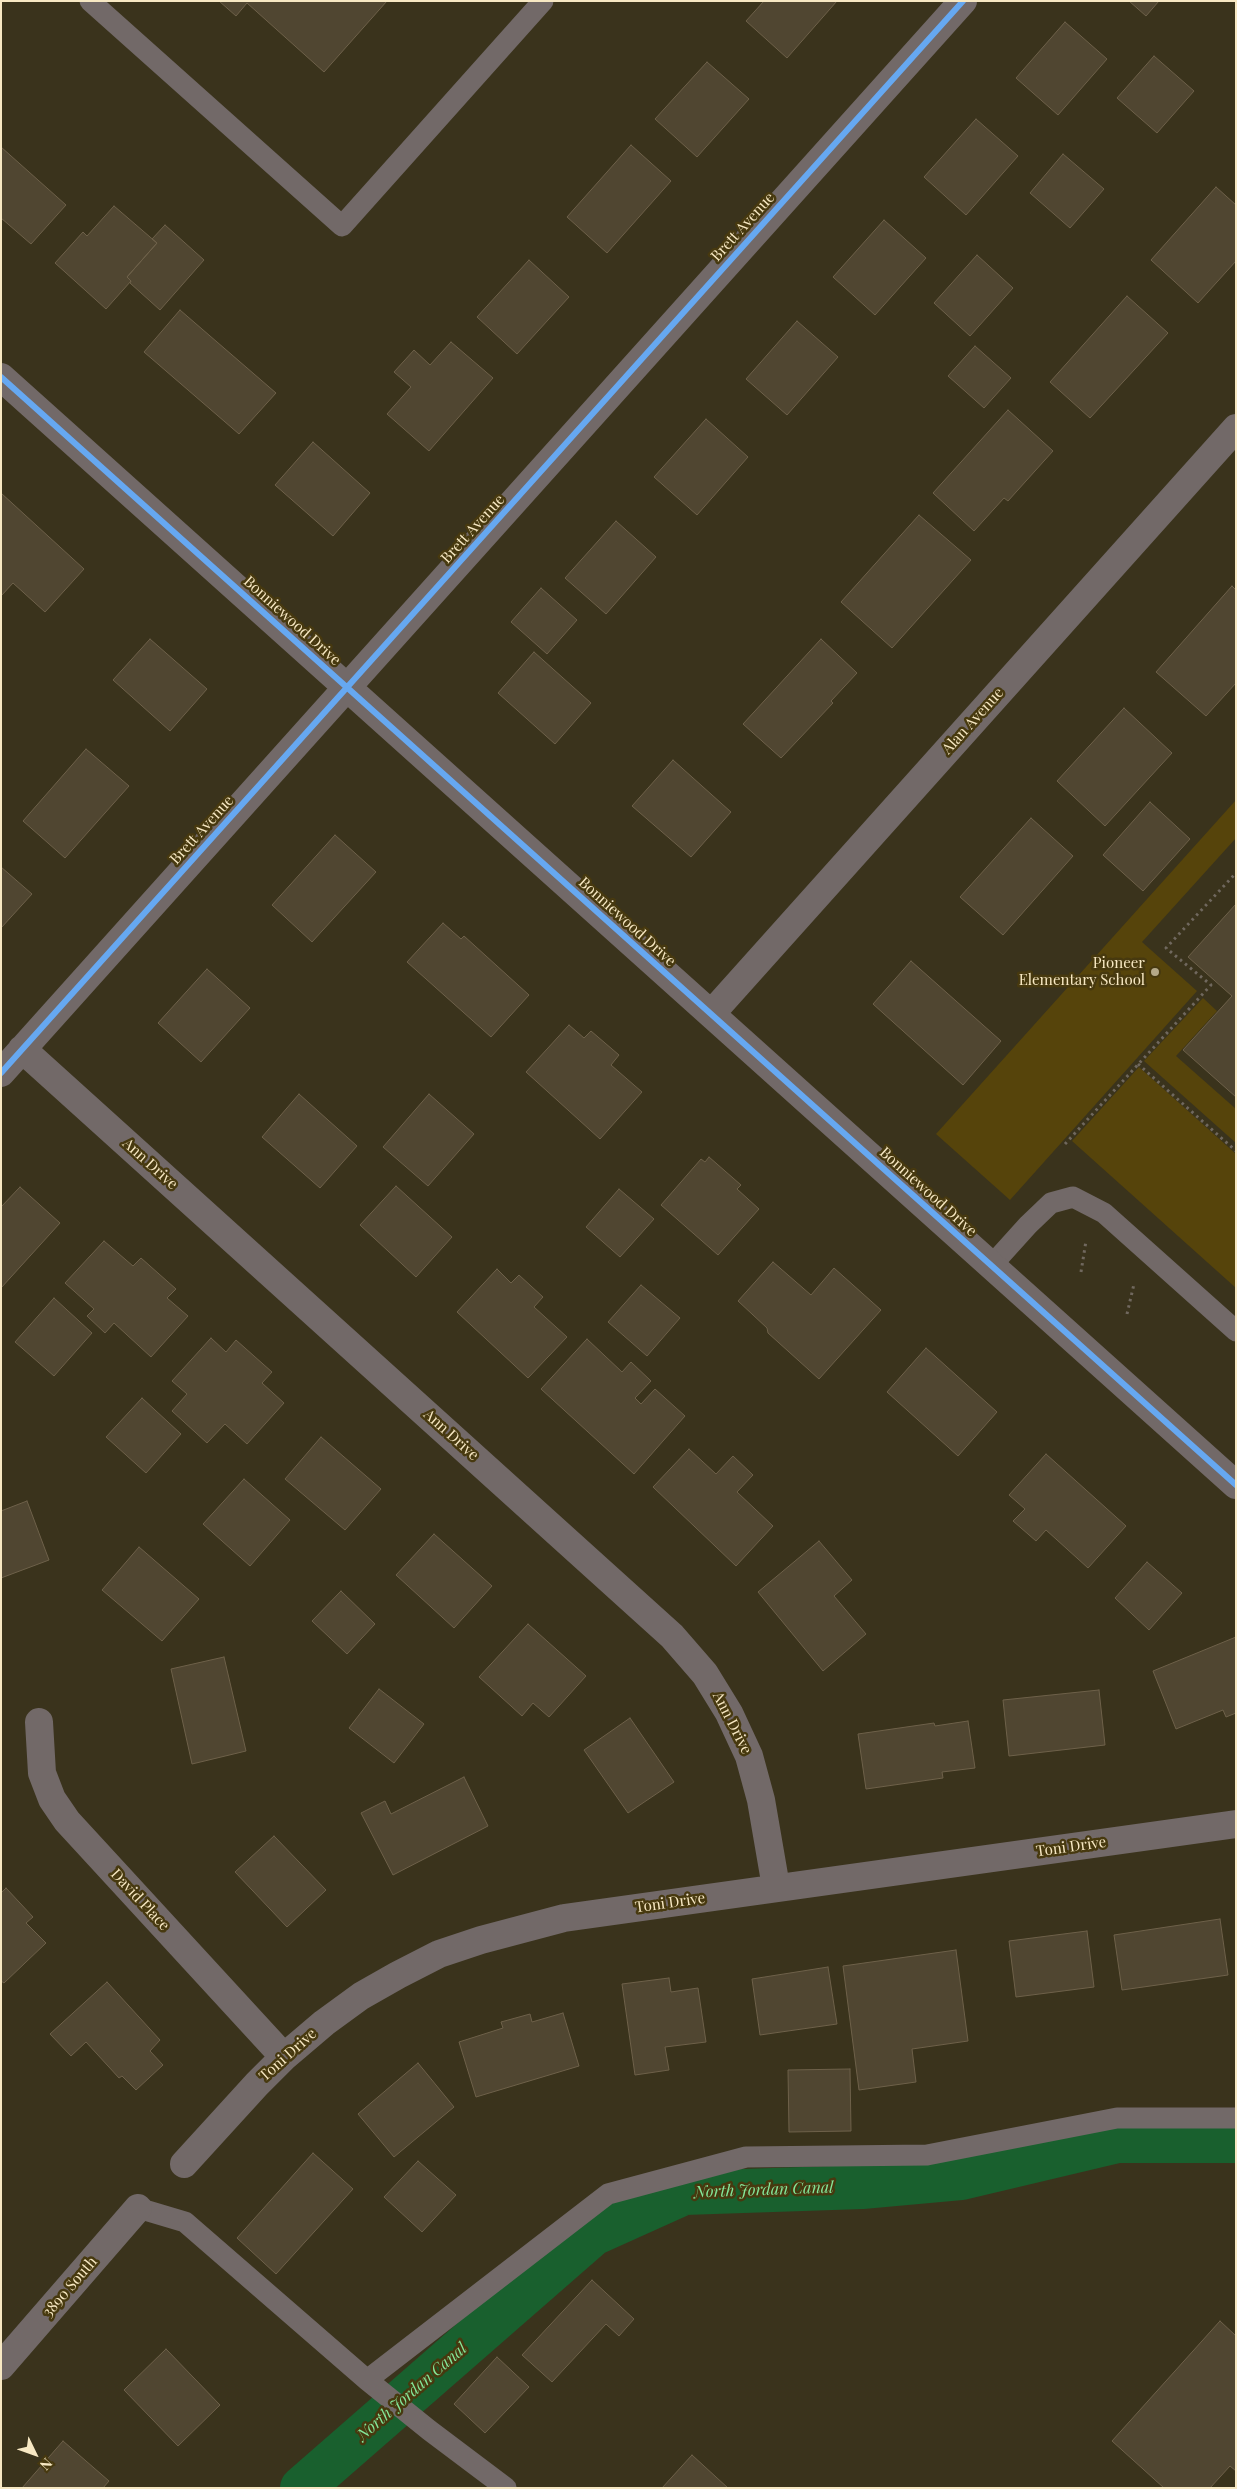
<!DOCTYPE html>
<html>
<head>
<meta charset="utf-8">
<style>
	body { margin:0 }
	#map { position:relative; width:1237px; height:2489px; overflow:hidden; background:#3a331c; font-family:"Playfair Display",serif }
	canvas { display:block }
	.frame { position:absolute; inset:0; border:2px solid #f7e8c3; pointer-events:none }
	.north { position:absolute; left:10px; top:2429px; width:50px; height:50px; -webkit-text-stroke:4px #47390f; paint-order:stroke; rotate:132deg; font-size:14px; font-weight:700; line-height:20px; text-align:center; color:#f7e8c3 }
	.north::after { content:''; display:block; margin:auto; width:18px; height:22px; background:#f7e8c3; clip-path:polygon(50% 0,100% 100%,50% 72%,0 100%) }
</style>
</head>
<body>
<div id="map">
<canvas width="1237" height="2489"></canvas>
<div class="frame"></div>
<div class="north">N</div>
</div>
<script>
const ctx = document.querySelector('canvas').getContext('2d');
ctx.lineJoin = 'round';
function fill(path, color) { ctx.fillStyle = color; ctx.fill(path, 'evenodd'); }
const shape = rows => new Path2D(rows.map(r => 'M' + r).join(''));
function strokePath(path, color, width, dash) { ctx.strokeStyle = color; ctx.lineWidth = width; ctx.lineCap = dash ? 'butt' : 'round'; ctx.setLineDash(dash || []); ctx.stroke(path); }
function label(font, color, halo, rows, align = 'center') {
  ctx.font = font + ' "Playfair Display",serif'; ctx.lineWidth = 5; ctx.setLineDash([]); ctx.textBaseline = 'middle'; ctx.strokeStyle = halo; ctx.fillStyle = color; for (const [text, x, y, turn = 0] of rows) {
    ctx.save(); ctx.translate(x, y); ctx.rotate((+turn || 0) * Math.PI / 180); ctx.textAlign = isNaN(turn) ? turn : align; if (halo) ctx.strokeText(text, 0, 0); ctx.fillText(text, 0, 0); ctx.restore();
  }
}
const green = shape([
	[1236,800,1236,838,1142,942,1197,991,1010,1200,936,1134],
	[1203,998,1217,1011,1176,1056,1236,1109,1236,1143,1144,1061],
	[1139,1067,1236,1154,1236,1288,1072,1141]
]);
const canal = shape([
	[302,2488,593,2234,684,2193,862,2187,961,2178,1117,2141,1236,2141]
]);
const building = shape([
	[219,1,387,1,324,72,247,3,236,16,219,1],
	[764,1,837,1,787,58,746,21,764,1],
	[1129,1,1159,1,1146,16,1129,1],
	[1065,22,1107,59,1058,115,1016,78,1065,22],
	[1154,56,1194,91,1157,133,1117,98,1154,56],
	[707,62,749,99,697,157,655,119,707,62],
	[976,119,1018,156,966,215,924,177,976,119],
	[631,145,671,181,607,253,567,217,631,145],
	[1,147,66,205,31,244,1,218,1,147],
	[1063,154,1104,189,1070,228,1030,193,1063,154],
	[1216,187,1236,205,1236,261,1198,303,1151,260,1216,187],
	[114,206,157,243,127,277,131,281,106,309,55,263,83,232,87,236,114,206],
	[884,220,926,258,875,315,833,277,884,220],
	[165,225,204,260,160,310,130,283,131,281,127,277,157,243,152,239,165,225],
	[977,255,1013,288,970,336,934,303,977,255],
	[529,260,569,297,517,354,477,317,529,260],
	[1127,296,1168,333,1090,418,1050,382,1127,296],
	[180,310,276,393,239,434,144,352,180,310],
	[797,321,838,357,787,415,746,379,797,321],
	[451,342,493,378,429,451,387,414,411,387,394,372,414,350,430,365,451,342],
	[975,346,1011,378,984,408,948,376,975,346],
	[1008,410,1053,451,1008,501,1004,498,974,531,933,493,1008,410],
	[706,419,748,457,697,515,654,477,706,419],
	[313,442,370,493,333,536,275,485,313,442],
	[1,493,84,569,45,612,13,583,1,596,1,493],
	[919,515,971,560,892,648,841,602,919,515],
	[616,521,656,557,606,614,565,578,616,521],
	[1232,586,1236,590,1236,683,1206,716,1156,672,1232,586],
	[541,588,577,620,547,654,511,622,541,588],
	[150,639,207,689,170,731,113,680,150,639],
	[821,639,857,673,831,701,833,703,781,758,743,724,821,639],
	[534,652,591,703,555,744,498,693,534,652],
	[1124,708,1172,753,1105,826,1057,781,1124,708],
	[86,749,129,786,65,858,23,821,86,749],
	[673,760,731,812,691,857,632,806,673,760],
	[1150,802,1190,839,1143,891,1103,855,1150,802],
	[1031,818,1073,856,1003,935,960,897,1031,818],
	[335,835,376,872,312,942,272,905,335,835],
	[1,867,32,894,1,928,1,867],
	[1236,904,1236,1097,1183,1050,1232,996,1188,957,1236,904],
	[443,923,461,939,464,936,529,995,491,1037,407,962,443,923],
	[911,961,1001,1041,963,1085,873,1004,911,961],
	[207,969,250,1008,201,1062,158,1023,207,969],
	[569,1025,584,1038,591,1031,619,1055,611,1065,642,1092,600,1139,526,1072,569,1025],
	[299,1094,357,1146,320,1188,262,1137,299,1094],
	[429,1094,474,1134,428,1186,383,1147,429,1094],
	[709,1157,741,1185,737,1189,759,1209,718,1255,661,1205,701,1159,705,1162,709,1157],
	[396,1186,452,1237,416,1277,360,1225,396,1186],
	[20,1187,60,1223,1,1288,1,1207,20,1187],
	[619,1189,654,1219,620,1257,586,1227,619,1189],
	[104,1241,133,1266,141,1258,176,1289,167,1298,188,1316,151,1357,114,1323,105,1333,87,1316,94,1309,65,1283,104,1241],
	[773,1262,811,1295,834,1268,881,1310,819,1379,768,1333,767,1328,738,1301,773,1262],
	[497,1269,511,1283,519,1275,543,1297,534,1307,567,1337,528,1378,457,1312,497,1269],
	[641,1285,680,1318,647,1356,608,1322,641,1285],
	[54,1298,92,1333,54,1376,15,1342,54,1298],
	[211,1338,226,1352,236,1340,272,1372,262,1383,284,1403,247,1444,225,1424,207,1443,172,1411,187,1394,172,1381,211,1338],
	[587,1339,622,1372,631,1362,651,1381,635,1398,641,1404,655,1389,685,1416,634,1474,541,1389,587,1339],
	[926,1348,997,1412,958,1456,887,1392,926,1348],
	[142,1398,181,1434,146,1473,106,1437,142,1398],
	[321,1437,381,1489,345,1530,285,1479,321,1437],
	[689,1449,716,1474,733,1456,753,1475,737,1492,773,1526,736,1566,653,1487,689,1449],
	[1046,1454,1126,1526,1088,1568,1046,1530,1036,1541,1013,1521,1025,1509,1009,1495,1046,1454],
	[244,1479,290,1520,250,1566,203,1524,244,1479],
	[27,1501,49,1560,1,1578,1,1511,27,1501],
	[434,1534,492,1586,454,1628,396,1575,434,1534],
	[819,1541,852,1580,834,1596,866,1634,823,1671,758,1592,819,1541],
	[139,1547,199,1599,162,1641,102,1590,139,1547],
	[1147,1562,1182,1593,1149,1630,1115,1598,1147,1562],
	[341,1591,375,1624,347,1654,312,1621,341,1591],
	[528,1624,586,1676,549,1717,533,1703,522,1716,479,1677,528,1624],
	[1236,1637,1236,1713,1226,1717,1223,1710,1176,1729,1153,1671,1236,1637],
	[224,1657,246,1751,192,1764,171,1669,224,1657],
	[379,1689,424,1724,394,1763,349,1728,379,1689],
	[1099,1690,1105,1745,1009,1756,1003,1700,1099,1690],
	[630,1718,674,1782,628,1813,584,1750,630,1718],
	[968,1721,975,1768,942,1772,943,1778,866,1789,858,1734,934,1723,935,1726,968,1721],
	[464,1777,488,1826,393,1875,361,1813,385,1801,391,1814,464,1777],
	[274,1836,326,1890,287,1927,235,1872,274,1836],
	[6,1888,33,1917,26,1923,46,1943,4,1983,1,1981,1,1893,6,1888],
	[1220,1919,1228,1975,1122,1990,1114,1935,1220,1919],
	[1087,1931,1094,1987,1016,1997,1009,1941,1087,1931],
	[956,1950,968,2041,912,2049,916,2082,859,2090,843,1966,956,1950],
	[828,1967,837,2024,760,2035,752,1979,828,1967],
	[669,1978,671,1992,698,1988,706,2042,665,2047,669,2070,635,2075,622,1984,669,1978],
	[107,1982,160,2040,150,2051,163,2065,136,2090,122,2076,119,2078,86,2042,71,2056,50,2034,107,1982],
	[563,2013,579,2066,476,2097,459,2042,503,2028,501,2022,530,2014,532,2022,563,2013],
	[418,2063,454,2107,394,2157,358,2114,418,2063],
	[850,2069,851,2131,789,2132,788,2070,850,2069],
	[313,2153,353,2189,276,2274,237,2238,313,2153],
	[418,2161,456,2195,422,2232,384,2197,418,2161],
	[592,2280,634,2319,619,2336,606,2324,552,2382,522,2355,592,2280],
	[1220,2321,1236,2336,1236,2471,1230,2466,1210,2488,1164,2488,1112,2441,1220,2321],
	[166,2349,220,2405,178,2446,124,2390,166,2349],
	[497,2357,529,2387,485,2433,454,2404,497,2357],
	[63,2441,109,2481,103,2488,22,2488,63,2441],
	[692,2455,728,2488,662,2488,692,2455]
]);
const path = shape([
	[1138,1064,1236,1151],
	[1065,1144,1211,985,1166,948,1236,873],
	[1081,1272,1086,1241],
	[1127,1314,1134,1284]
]);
const service = shape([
	[90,1,342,226,543,1],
	[991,1266,1028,1225,1051,1203,1073,1197,1104,1213,1236,1331],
	[138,2208,185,2222,367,2380,429,2430,506,2488],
	[367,2380,608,2194,746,2157,927,2155,1117,2118,1236,2118]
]);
const minor = shape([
	[1,377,1236,1485],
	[711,1014,1236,428],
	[22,1049,672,1636,705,1674,729,1713,749,1756,761,1800,776,1887],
	[1,1073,963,1],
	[39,1722,42,1773,52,1799,67,1821,284,2057],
	[184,2164,257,2084,284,2057,324,2023,361,1996,398,1975,439,1954,481,1940,564,1918,1236,1824],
	[1,2366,138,2208]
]);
const cycleway = shape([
	[1,377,1236,1485],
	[1,1073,963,1]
]);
const markers = [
	[1155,972,5,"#b5a989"]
];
const streetNames = [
	["Brett Avenue",743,227,-48],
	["Brett Avenue",473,529,-48],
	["Bonniewood Drive",292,621,42],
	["Alan Avenue",973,721,-48],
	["Brett Avenue",202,830,-48],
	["Bonniewood Drive",627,922,42],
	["Ann Drive",150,1164,42],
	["Bonniewood Drive",928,1192,42],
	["Ann Drive",451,1435,42],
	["Ann Drive",732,1723,63],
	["Toni Drive",1071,1847,-8],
	["David Place",140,1900,47],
	["Toni Drive",670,1903,-8],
	["Toni Drive",288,2055,-42],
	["3890 South",70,2287,-49]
];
const poiNames = [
	["Pioneer",1145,963],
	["Elementary School",1145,980]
];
const waterNames = [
	["North Jordan Canal",764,2190,-2],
	["North Jordan Canal",412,2392,-41]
];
fill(green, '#56440b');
strokePath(canal, '#19602e', 44);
fill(building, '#504631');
strokePath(building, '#6e614a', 1);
strokePath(path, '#70685e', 3, [2.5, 4]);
strokePath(service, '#726968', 21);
strokePath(minor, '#726968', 28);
strokePath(cycleway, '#66a8f1', 6);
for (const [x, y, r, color] of markers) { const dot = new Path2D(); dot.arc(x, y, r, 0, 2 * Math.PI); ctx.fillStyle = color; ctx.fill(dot); strokePath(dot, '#47390f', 2); }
label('15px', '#f7e8c3', '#47390f', streetNames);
label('15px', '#f7e8c3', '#47390f', poiNames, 'right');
label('italic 16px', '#84e79a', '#47390f', waterNames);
</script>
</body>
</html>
